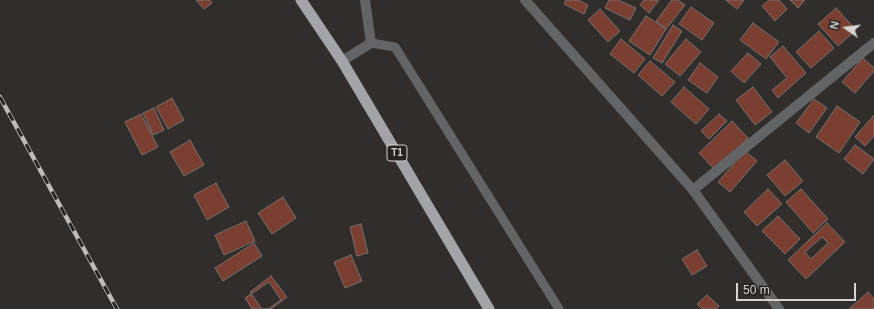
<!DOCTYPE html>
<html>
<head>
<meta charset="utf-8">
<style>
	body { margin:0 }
	#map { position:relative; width:874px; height:309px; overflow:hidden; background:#302d2b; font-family:Helvetica,sans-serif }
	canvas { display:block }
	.north { position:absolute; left:826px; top:8px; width:40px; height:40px; -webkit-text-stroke:3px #262322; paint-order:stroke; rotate:284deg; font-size:11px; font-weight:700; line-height:16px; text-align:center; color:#d5d4d3 }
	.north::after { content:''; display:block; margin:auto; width:14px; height:18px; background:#d5d4d3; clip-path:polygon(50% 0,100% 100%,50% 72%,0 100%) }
	.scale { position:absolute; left:736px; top:283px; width:120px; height:18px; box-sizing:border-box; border:2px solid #d5d4d3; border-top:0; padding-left:5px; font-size:12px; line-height:14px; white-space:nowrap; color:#d5d4d3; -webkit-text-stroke:3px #262322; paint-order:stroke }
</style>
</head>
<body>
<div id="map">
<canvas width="874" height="309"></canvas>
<div class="north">N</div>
<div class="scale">50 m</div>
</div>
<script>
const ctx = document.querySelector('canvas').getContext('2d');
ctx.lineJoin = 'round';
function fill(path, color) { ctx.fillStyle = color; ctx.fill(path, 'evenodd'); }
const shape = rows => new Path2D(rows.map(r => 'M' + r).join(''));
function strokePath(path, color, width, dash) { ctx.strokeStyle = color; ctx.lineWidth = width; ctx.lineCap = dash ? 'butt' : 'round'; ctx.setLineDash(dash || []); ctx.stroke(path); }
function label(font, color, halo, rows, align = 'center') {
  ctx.font = font + ' Helvetica,sans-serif'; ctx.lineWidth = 3.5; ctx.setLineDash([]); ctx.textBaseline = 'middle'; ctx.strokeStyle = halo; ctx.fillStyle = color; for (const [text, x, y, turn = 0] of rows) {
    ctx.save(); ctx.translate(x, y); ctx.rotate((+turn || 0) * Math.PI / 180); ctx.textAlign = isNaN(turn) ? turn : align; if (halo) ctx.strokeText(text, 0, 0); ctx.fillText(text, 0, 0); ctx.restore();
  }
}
const building = shape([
	[196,0,210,0,212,3,204,9,196,0],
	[566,0,578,0,588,5,584,14,564,4,566,0],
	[609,0,618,0,636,8,630,20,605,8,609,0],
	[644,0,659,0,649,13,640,5,644,0],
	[672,0,678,0,685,5,666,29,656,21,672,0],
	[726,0,744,0,737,9,726,0],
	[769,0,779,0,787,9,775,21,762,6,769,0],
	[790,0,805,0,798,8,790,0],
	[691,7,714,23,702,40,679,24,691,7],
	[836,8,856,30,838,46,818,24,836,8],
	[600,9,620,31,608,42,588,20,600,9],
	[646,16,666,29,650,55,629,41,646,16],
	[753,23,779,42,766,59,740,40,753,23],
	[673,25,682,31,662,63,653,58,673,25],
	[819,31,834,48,811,68,796,52,819,31],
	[621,39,645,59,634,73,610,54,621,39],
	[686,39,701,52,680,76,665,64,686,39],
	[783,46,806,73,778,98,772,90,787,78,770,57,783,46],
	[748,53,761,64,744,83,731,71,748,53],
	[863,58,874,68,874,71,855,93,842,82,863,58],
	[650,61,675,82,662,96,638,75,650,61],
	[700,63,718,77,707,93,688,80,700,63],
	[684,87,709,109,696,124,671,102,684,87],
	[753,87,772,112,755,125,736,100,753,87],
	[172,98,184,120,168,129,156,107,172,98],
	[814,99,827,108,809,133,796,123,814,99],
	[837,106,860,122,839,153,816,137,837,106],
	[154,108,164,130,153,135,143,113,154,108],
	[141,114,158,147,142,155,125,122,141,114],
	[719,114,727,121,709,139,701,131,719,114],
	[874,115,874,136,865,146,855,137,874,115],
	[732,121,748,138,715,170,699,153,732,121],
	[190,140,204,165,184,176,170,152,190,140],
	[855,145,874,159,863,174,844,159,855,145],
	[745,151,757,161,730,192,718,182,745,151],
	[785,160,803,181,785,196,767,175,785,160],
	[216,183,229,207,207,220,194,195,216,183],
	[768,189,782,204,757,226,744,212,768,189],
	[801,189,828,219,813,233,786,202,801,189],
	[283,197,296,218,272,234,258,213,283,197],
	[778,216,800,239,785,254,762,231,778,216],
	[246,221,255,241,224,255,215,235,246,221],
	[827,223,845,242,806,279,788,260,827,223],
	[822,237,828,243,811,259,805,252,822,237],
	[361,224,368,253,357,256,350,227,361,224],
	[254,243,262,256,223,281,215,268,254,243],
	[697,250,707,266,692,275,682,259,697,250],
	[351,255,362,281,345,288,334,262,351,255],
	[271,276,287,297,271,309,262,309,250,292,271,276],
	[269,282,281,300,268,309,252,309,245,298,269,282],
	[868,292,874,299,874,309,849,309,868,292],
	[707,295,719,306,716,309,702,309,697,304,707,295]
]);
const service = shape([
	[371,43,395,47,559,309]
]);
const minor = shape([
	[525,0,693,190,779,309],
	[342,61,371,43,365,0],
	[693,190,874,43]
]);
const trunk = shape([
	[301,0,342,61,489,309]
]);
const rail = shape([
	[0,97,117,309]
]);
const shields = [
	[397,153,20]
];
const shieldNames = [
	["T1",397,153]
];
fill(building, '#7b3f31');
strokePath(building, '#747170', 1);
strokePath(service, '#636465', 9);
strokePath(minor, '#636465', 10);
strokePath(trunk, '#a2a4a7', 11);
strokePath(rail, '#bebcbb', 4.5);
strokePath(rail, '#262322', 3, [9]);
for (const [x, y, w] of shields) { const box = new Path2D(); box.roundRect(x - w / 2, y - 8, w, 16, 3); ctx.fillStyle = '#262322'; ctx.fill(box); strokePath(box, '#d5d4d3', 1); }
label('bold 10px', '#d5d4d3', null, shieldNames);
</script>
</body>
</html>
